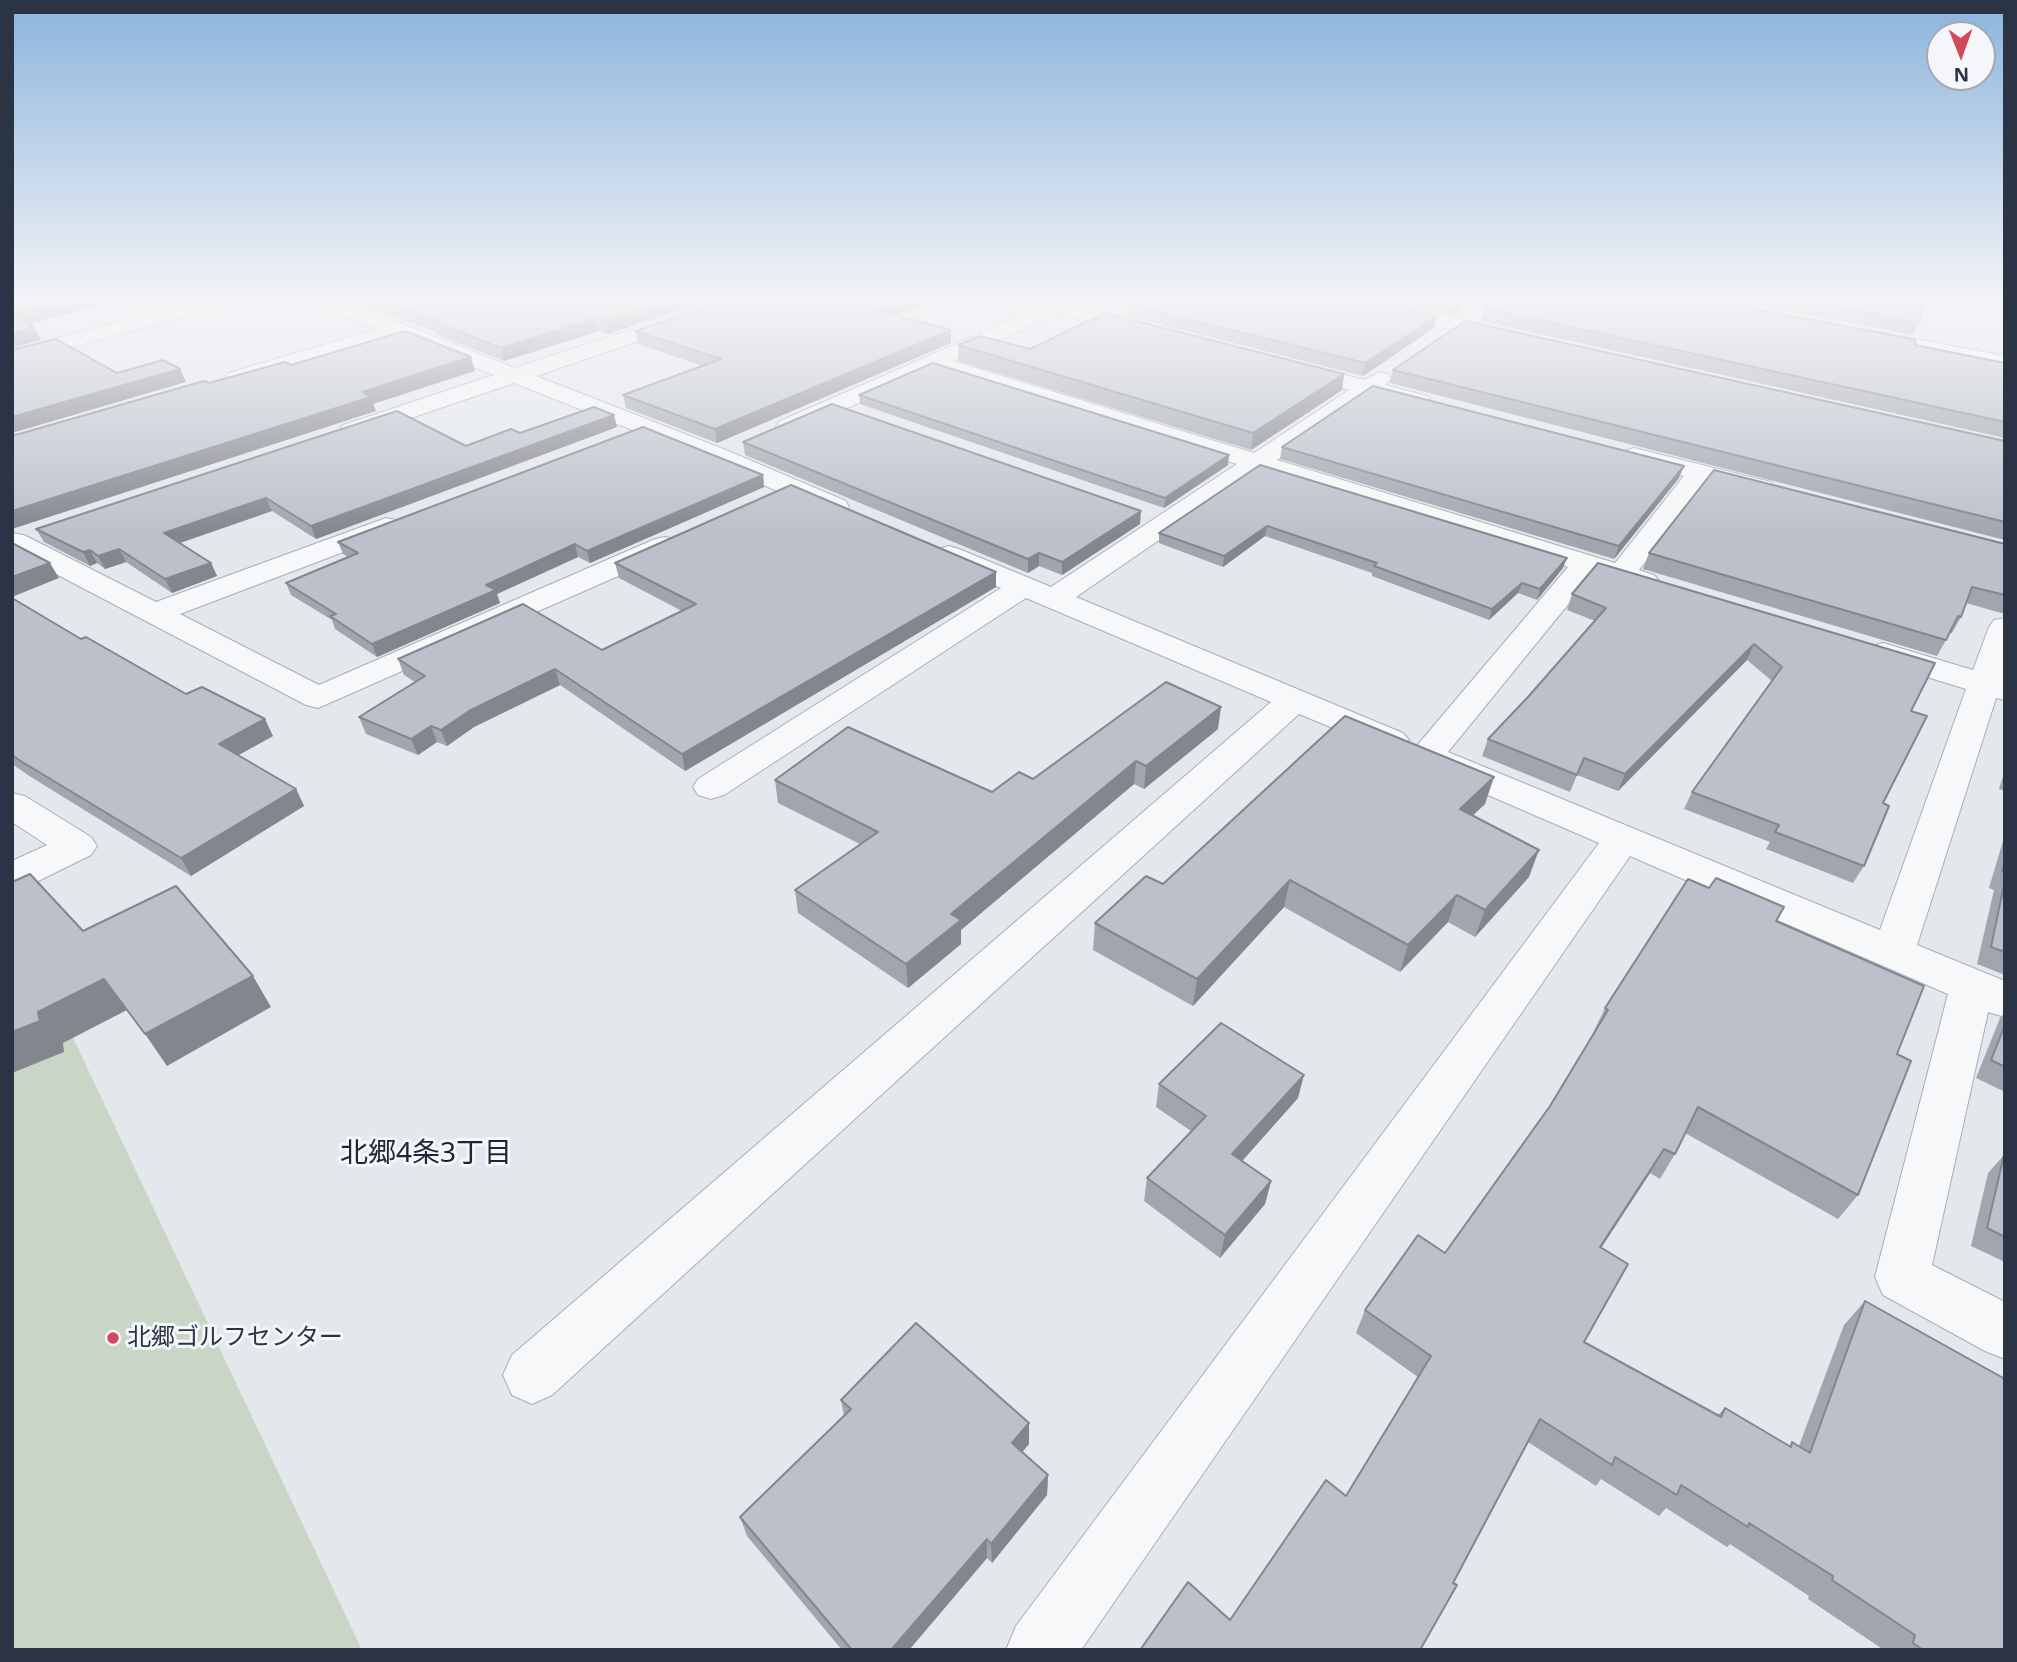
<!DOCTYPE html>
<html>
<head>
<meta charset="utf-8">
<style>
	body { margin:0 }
	#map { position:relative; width:2017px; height:1662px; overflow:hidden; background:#e4e7ec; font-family:"Noto Sans",sans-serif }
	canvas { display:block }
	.frame { position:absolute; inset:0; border:14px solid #2b3445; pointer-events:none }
	.north { position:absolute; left:1926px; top:21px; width:70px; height:70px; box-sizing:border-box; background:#f4f6f9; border:2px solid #a4a8b1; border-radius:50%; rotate:179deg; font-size:19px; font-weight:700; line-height:28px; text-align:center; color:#2b3445 }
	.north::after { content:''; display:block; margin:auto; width:24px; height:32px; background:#d1495b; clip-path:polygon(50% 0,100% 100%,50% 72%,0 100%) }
</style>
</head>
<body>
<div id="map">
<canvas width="2017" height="1662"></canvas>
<div class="frame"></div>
<div class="north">N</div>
</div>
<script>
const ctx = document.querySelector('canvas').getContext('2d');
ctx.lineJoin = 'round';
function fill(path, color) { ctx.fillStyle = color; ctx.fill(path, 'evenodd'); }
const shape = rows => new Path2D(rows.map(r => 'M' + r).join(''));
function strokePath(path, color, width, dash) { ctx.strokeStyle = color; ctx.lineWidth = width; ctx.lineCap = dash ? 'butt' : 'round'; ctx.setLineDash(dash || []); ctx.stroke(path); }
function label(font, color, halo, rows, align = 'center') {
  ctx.font = font + ' "Noto Sans","Noto Sans JP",sans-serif'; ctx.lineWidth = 6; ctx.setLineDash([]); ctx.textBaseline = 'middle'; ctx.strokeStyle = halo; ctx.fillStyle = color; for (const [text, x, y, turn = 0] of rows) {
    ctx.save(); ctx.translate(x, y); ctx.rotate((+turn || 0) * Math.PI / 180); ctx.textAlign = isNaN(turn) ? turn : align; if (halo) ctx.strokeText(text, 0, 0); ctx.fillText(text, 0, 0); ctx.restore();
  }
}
const green = shape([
	[59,1008,362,1650,12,1650,12,1026]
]);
const minor = shape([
	[194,302,228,302,226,306,12,363,12,350,194,302],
	[318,302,346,302,515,368,714,302,744,302,742,306,536,376,726,450,846,501,849,507,846,513,836,515,826,513,708,460,514,383,361,435,352,437,343,435,340,430,343,425,494,375,396,336,244,383,228,383,225,378,228,373,377,329,320,306,318,302],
	[1029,302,1077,302,1075,306,1152,326,1155,330,1152,334,1145,336,1059,313,953,361,1254,453,1349,390,1283,373,1280,368,1283,363,1291,361,1364,380,1380,372,1388,374,1391,379,1385,385,1427,396,1431,401,1427,406,1419,408,1371,395,1277,460,1615,563,1684,476,1625,461,1621,456,1625,451,1634,448,1771,482,1775,488,1771,494,1762,496,1707,482,1639,570,1654,575,1659,581,1654,587,1644,590,1592,575,1448,752,1880,930,1966,689,1872,660,1867,653,1872,646,1883,643,1973,670,1989,627,1994,620,2005,618,2005,700,1996,698,1917,945,2005,981,2005,1017,1988,1012,1932,1265,2005,1302,2005,1359,1985,1351,1883,1295,1875,1277,1948,994,1630,856,1081,1650,1006,1650,1016,1626,1599,843,1430,770,1428,766,1414,763,1409,755,1568,567,1260,471,1076,597,1403,733,1409,740,1403,747,1391,751,1379,747,1299,714,552,1395,532,1404,512,1395,503,1375,512,1355,1271,702,1026,598,724,795,711,799,698,795,693,787,698,779,1001,588,939,561,935,555,939,549,949,546,959,549,1051,587,1237,464,934,369,796,431,788,433,780,431,776,426,780,421,1038,308,1029,302],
	[1349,302,1386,302,1518,333,1521,337,1518,341,1511,343,1351,306,1349,302],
	[386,518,396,520,400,526,396,532,180,614,319,685,655,539,665,537,675,539,679,545,675,551,318,708,306,705,12,551,12,533,24,535,156,602,386,518],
	[12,793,25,796,91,837,97,846,91,855,26,887,12,891,12,861,47,845,12,822,12,793]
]);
const major = shape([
	[1873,331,2005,356,2005,369,1866,341,1863,337,1866,333,1873,331]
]);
const wall = shape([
	[355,302,704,302,608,334,599,331,504,361,437,335,436,332],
	[722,302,931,302,897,315,951,343,717,443,626,408,623,395,703,366,638,344,635,331],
	[1124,302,1380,302,1434,328,1363,376,1127,316,1128,304],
	[1400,302,1472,302,1453,315],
	[1744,302,1923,302,1919,323,1913,335],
	[1991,302,2005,302,2005,305],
	[1484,308,1915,345,2005,363,2005,438,1481,321],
	[958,345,1344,374,1342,390,1251,450,958,361],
	[1393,370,2005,441,2005,540,1390,383],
	[859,395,1228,465,1164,508,860,404],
	[617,427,316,539,272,511,180,543,211,563,217,576,172,593,126,562,105,569,97,563,90,566,44,542,36,529,466,446,520,433],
	[743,442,1140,524,1062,575,1039,566,1028,573,745,455],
	[1282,447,1679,478,1614,559,1280,459],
	[1260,465,1563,568,1537,600,1518,593,1489,620,1372,576,1372,573,1265,536,1223,567,1159,543,1159,533],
	[763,475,764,487,590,563,578,557,497,594,500,603,377,657,335,629,332,620,291,595,286,583,348,557,343,554,338,542],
	[2005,544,2005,614,1966,603,1961,617,1952,633,1950,633,1937,656,1643,569,1649,553],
	[615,563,996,587,685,771,560,685,474,727,447,746,437,742,418,755,366,734,359,717,415,682,404,675,398,659,602,650,682,611,619,578],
	[1598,563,1911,711,1864,866,1853,883,1766,849,1770,842,1684,809,1692,792,1772,681,1747,660,1618,791,1577,775,1570,792,1482,756,1488,739,1528,697,1595,621,1567,610,1572,594],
	[12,598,81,639,186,694,273,736,238,755,296,789,304,806,191,876,31,777,12,764],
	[1218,729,1144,789,1134,784,961,930,961,944,908,988,798,913,795,890,860,844,778,803,775,780,992,792,1033,779],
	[2005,770,2005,791,1999,789],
	[1485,804,1472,816,1529,877,1475,937,1448,922,1400,972,1284,907,1193,1006,1093,950,1095,923,1163,884],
	[2005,834,2005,975,1977,964,1994,890,1989,888],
	[1776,921,1897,1054,1858,1195,1838,1219,1685,1133,1675,1154,1660,1179,1650,1173,1601,1248,1584,1342,1718,1415,1725,1408,1789,1446,1792,1442,1799,1446,1844,1325,1865,1301,2005,1650,1884,1650,1808,1599,1809,1596,1730,1544,1727,1547,1666,1508,1659,1516,1601,1479,1596,1486,1528,1442,1230,1620,1346,1496,1418,1377,1356,1333,1365,1310,1445,1253,1550,1106,1594,1034,1593,1033,1605,1008],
	[2005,1012,2005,1092,1976,1078,2000,1018],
	[1159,1084,1298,1098,1242,1161,1271,1181,1265,1204,1220,1258,1144,1201,1147,1178,1191,1131,1156,1107],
	[2004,1155,2005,1156,2005,1262,1971,1246,1988,1173],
	[841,1400,1029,1444,1022,1452,1048,1475,1047,1495,992,1563,987,1558,909,1650,842,1650,747,1536,740,1517,844,1416]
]);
const shadedWall = shape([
	[58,302,112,302,18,327,12,314],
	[665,302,704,302,608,334,606,321],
	[898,302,931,302,878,323,877,310],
	[1472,302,1453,315,1456,303],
	[1437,316,1434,328,1363,376,1365,363],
	[596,318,599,331,504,361,501,348],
	[34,327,41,340,12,348,12,333],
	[951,330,951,343,717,443,715,429],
	[471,357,475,371,373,404,376,411,12,529,12,511,362,392],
	[180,369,186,382,12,433,12,417],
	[1344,374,1342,390,1251,450,1253,433],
	[614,415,617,427,316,539,311,526],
	[1229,455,1228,465,1164,508,1165,498],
	[1684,466,1679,478,1614,559,1619,546],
	[763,475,764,487,590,563,587,551],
	[266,498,272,511,171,546,164,533],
	[1141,511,1140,524,1062,575,1062,562],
	[1267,526,1265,536,1223,567,1224,556],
	[575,544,578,557,497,594,500,603,377,657,372,644,486,585],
	[119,549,126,562,105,569,98,556],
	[90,550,97,563,90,566,83,552],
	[1039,553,1039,566,1028,573,1028,559],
	[1567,558,1563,568,1537,600,1540,589],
	[50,563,59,578,12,597,12,577],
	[211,563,217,576,172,593,165,579],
	[996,572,996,587,685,771,682,754],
	[1522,583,1518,593,1489,620,1492,609],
	[1754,644,1747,660,1618,791,1625,774],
	[555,669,560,685,474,727,447,746,441,730,469,711],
	[1221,707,1218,729,1144,789,1146,766],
	[265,719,273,736,228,761,219,744],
	[431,726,437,742,418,755,411,739],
	[1136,761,1134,784,961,930,961,944,908,988,906,964,951,914],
	[1494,777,1485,804,1451,836,1460,809],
	[296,789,304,806,191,876,181,858],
	[1539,850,1529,877,1475,937,1485,910],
	[1290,880,1284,907,1193,1006,1197,979],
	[1457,895,1448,922,1400,972,1408,945],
	[253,976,271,1007,167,1066,145,1034],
	[104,979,127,1010,63,1043,64,1052,12,1073,12,1032,38,1012],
	[1304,1075,1298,1098,1227,1178,1232,1154],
	[1664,1149,1650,1173,1586,1271,1600,1247],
	[1271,1181,1265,1204,1220,1258,1225,1235],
	[1029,1423,1029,1444,1012,1464,1012,1443],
	[1048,1475,1047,1495,992,1563,991,1544],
	[987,1539,987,1558,909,1650,891,1650]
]);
const building = shape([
	[12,302,58,302,12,314,12,302],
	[385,302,665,302,606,321,596,318,501,348,433,322,437,321,385,302],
	[722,302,898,302,877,310,951,330,715,429,623,395,721,359,635,331,722,302],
	[1131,302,1380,302,1437,316,1365,363,1127,304,1131,302],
	[1491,302,1721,302,1916,340,1915,345,2005,363,2005,422,1484,308,1491,302],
	[1813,302,1923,302,1919,323,1813,302],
	[1105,313,1344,374,1253,433,958,345,980,336,1030,349,1105,313],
	[12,315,34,327,12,333,12,315],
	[1465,321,2005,441,2005,522,1393,370,1465,321],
	[405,331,471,357,362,392,371,397,12,511,12,436,204,381,209,383,285,362,291,365,405,331],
	[56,339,117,373,163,360,180,369,12,417,12,350,56,339],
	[933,363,1229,455,1165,498,859,395,933,363],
	[1373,386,1684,466,1619,546,1282,447,1373,386],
	[832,404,1141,511,1062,562,1039,553,1028,559,743,442,832,404],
	[594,407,614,415,311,526,266,498,164,533,211,563,165,579,119,549,98,556,90,550,83,552,36,529,397,411,466,446,511,429,520,433,594,407],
	[643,427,763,475,587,551,575,544,486,585,496,590,372,644,330,616,336,614,286,583,358,553,338,542,643,427],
	[1260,465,1567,558,1540,589,1522,583,1492,609,1374,566,1377,563,1267,526,1224,556,1159,533,1260,465],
	[1714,470,2005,544,2005,595,1972,587,1961,617,1958,616,1946,640,1649,553,1714,470],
	[791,485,996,572,682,754,555,669,469,711,441,730,431,726,411,739,359,717,425,676,398,659,523,604,602,650,696,604,615,563,791,485],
	[12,543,50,563,12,577,12,543],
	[1598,563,1935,663,1911,711,1927,716,1883,803,1889,806,1864,866,1775,832,1779,825,1692,792,1782,667,1754,644,1625,774,1584,758,1577,775,1488,739,1528,697,1606,608,1572,594,1598,563],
	[12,598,81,639,86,637,186,694,202,687,265,719,219,744,296,789,181,858,19,760,12,755,12,598],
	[1166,682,1221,707,1146,766,1136,761,951,914,961,920,906,964,795,890,878,832,775,780,848,727,992,792,1019,772,1033,779,1166,682],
	[1345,716,1494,777,1460,809,1539,850,1485,910,1457,895,1408,945,1290,880,1197,979,1095,923,1146,876,1163,884,1345,716],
	[2005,860,2005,872,2002,871,2005,860],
	[30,874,83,931,176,886,253,976,145,1034,104,979,38,1012,40,1021,12,1032,12,882,30,874],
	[1716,878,1784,907,1776,921,1924,986,1897,1054,1911,1061,1858,1195,1698,1107,1675,1154,1664,1149,1600,1247,1628,1264,1584,1342,1721,1417,1725,1408,1791,1447,1792,1442,1810,1453,1865,1301,2005,1379,2005,1650,1923,1650,1913,1643,1915,1635,1832,1580,1833,1576,1749,1523,1748,1527,1681,1485,1677,1495,1615,1457,1612,1465,1540,1419,1453,1583,1457,1585,1420,1650,1140,1650,1188,1582,1230,1620,1326,1480,1346,1496,1431,1356,1365,1310,1418,1235,1445,1253,1550,1106,1608,1010,1605,1008,1688,879,1709,888,1716,878],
	[2005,880,2005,952,1991,947,2005,880],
	[1221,1023,1304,1075,1232,1154,1271,1181,1225,1235,1147,1178,1206,1116,1159,1084,1221,1023],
	[2005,1025,2005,1067,1991,1060,2005,1025],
	[2004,1155,2005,1156,2005,1237,1987,1228,2004,1155],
	[916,1323,1029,1423,1012,1443,1048,1475,991,1544,987,1539,891,1650,852,1650,740,1517,851,1409,841,1400,916,1323]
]);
const markers = [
	[113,1338,7,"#d1495b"]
];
const nearPoinames = [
	["北郷ゴルフセンター",127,1338]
];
const nearNeighbourhoodnames = [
	["北郷4条3丁目",426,1154]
];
fill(green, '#c9d6c5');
strokePath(minor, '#a9aeb7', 2);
strokePath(major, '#a3abb8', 2);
fill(minor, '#f7f8fa');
fill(major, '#fff');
fill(wall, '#a1a5ae');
fill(shadedWall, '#83868d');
fill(building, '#bbc0ca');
strokePath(building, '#83868d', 2);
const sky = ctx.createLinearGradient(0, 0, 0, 535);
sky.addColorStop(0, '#8bb4dd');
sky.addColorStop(0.56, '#f3f4f6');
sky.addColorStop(1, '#f3f4f600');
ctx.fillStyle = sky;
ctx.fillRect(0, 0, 2017, 535);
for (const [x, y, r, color] of markers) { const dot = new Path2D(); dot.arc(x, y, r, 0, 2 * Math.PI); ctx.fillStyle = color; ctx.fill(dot); strokePath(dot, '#f4f6f9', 2.5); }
label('24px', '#2b3445', '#f4f6f9', nearPoinames, 'left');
label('28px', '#1d2536', '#f4f6f9', nearNeighbourhoodnames);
</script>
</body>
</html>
